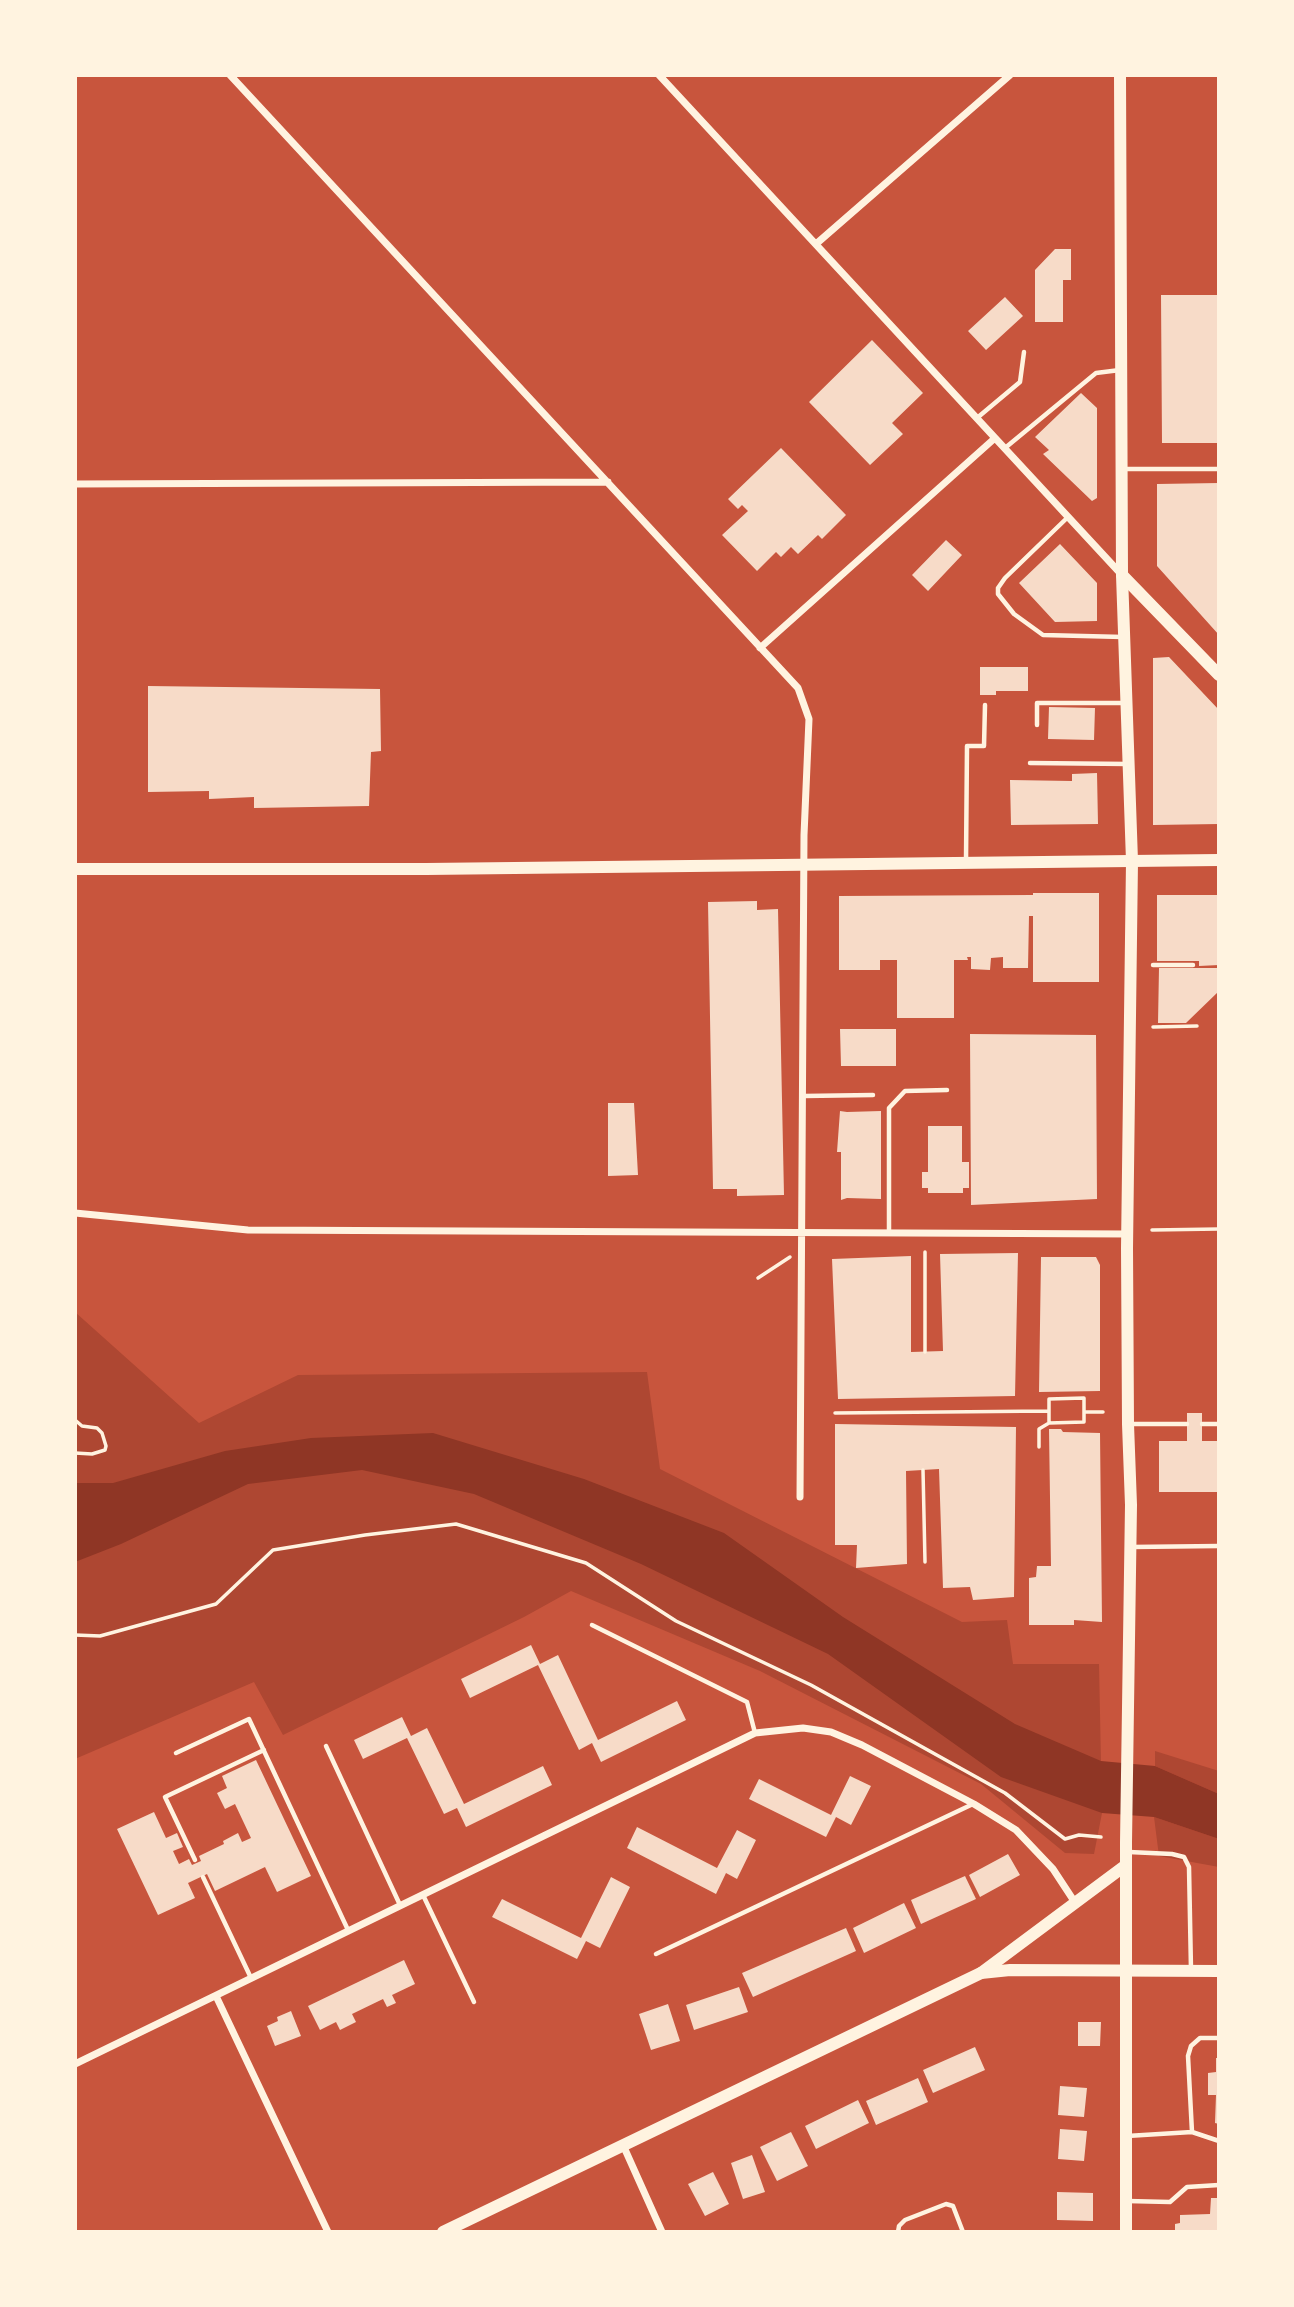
<!DOCTYPE html>
<html>
<head>
<meta charset="utf-8">
<style>
	body { margin:0 }
	#map { position:relative; width:1294px; height:2307px; overflow:hidden; background:#c8553d; font-family:"Public Sans",sans-serif }
	canvas { display:block }
	.frame { position:absolute; inset:0; border:77px solid #fff3e0; pointer-events:none }
</style>
</head>
<body>
<div id="map">
<canvas width="1294" height="2307"></canvas>
<div class="frame"></div>
</div>
<script>
const ctx = document.querySelector('canvas').getContext('2d');
ctx.lineJoin = 'round';
function fill(path, color) { ctx.fillStyle = color; ctx.fill(path, 'evenodd'); }
const shape = rows => new Path2D(rows.map(r => 'M' + r).join(''));
function strokePath(path, color, width, dash) { ctx.strokeStyle = color; ctx.lineWidth = width; ctx.lineCap = dash ? 'butt' : 'round'; ctx.setLineDash(dash || []); ctx.stroke(path); }
const green = shape([
	[75,1312,199,1423,298,1375,647,1372,660,1469,962,1622,1007,1620,1013,1664,1099,1664,1102,1813,1094,1854,1065,1853,981,1784,760,1671,571,1591,524,1617,283,1735,254,1682,75,1759],
	[1155,1751,1219,1771,1219,1794,1155,1766],
	[1154,1817,1219,1839,1219,1867,1159,1856]
]);
const water = shape([
	[433,1433,584,1479,724,1533,843,1617,1015,1724,1101,1761,1155,1766,1219,1794,1219,1839,1154,1817,1102,1813,1001,1777,828,1654,641,1564,474,1494,362,1470,248,1484,121,1544,75,1562,75,1483,113,1483,225,1451,311,1438]
]);
const building = shape([
	[1055,249,1071,249,1071,280,1063,280,1063,322,1035,322,1035,270],
	[1161,295,1219,295,1219,443,1162,443],
	[1005,297,1023,316,986,350,968,331],
	[872,340,923,393,892,423,903,434,870,465,809,402],
	[1081,393,1097,408,1097,498,1092,501,1043,454,1049,450,1035,437],
	[781,448,846,515,822,539,818,535,798,554,791,547,781,557,776,552,757,571,722,535,748,511,742,505,738,509,728,499],
	[1219,483,1219,635,1157,566,1157,484],
	[946,540,962,555,928,591,912,575],
	[1060,544,1097,583,1097,621,1055,622,1019,583],
	[1169,657,1219,710,1219,824,1153,825,1153,658],
	[980,667,1028,667,1028,691,996,691,996,695,980,695],
	[148,686,380,689,381,751,371,752,369,806,254,808,254,797,209,799,209,791,148,792],
	[1049,707,1095,708,1094,740,1048,739],
	[1097,773,1098,824,1011,825,1010,780,1072,781,1072,774],
	[1033,893,1099,893,1099,982,1033,982,1033,916,1029,916,1028,968,1003,968,1003,957,991,958,990,970,971,969,971,957,967,957,968,960,954,960,954,1018,897,1018,897,960,880,960,880,970,839,970,839,896,1033,895],
	[1157,895,1219,895,1219,965,1199,966,1199,961,1157,961],
	[757,901,757,910,778,909,784,1195,737,1196,737,1189,713,1189,708,902],
	[1159,968,1219,968,1219,991,1186,1023,1158,1023],
	[840,1029,896,1029,896,1066,841,1066],
	[970,1034,1096,1035,1097,1199,971,1205],
	[608,1103,634,1103,638,1175,608,1176],
	[840,1111,847,1112,881,1111,881,1199,847,1198,841,1200,841,1152,837,1152],
	[928,1126,962,1126,962,1162,969,1162,969,1188,963,1188,963,1193,928,1193,928,1188,922,1188,922,1172,928,1172],
	[1018,1253,1015,1396,838,1399,832,1259,911,1256,911,1352,943,1351,940,1254],
	[1041,1257,1096,1257,1100,1265,1100,1391,1039,1392],
	[1187,1413,1202,1413,1202,1441,1219,1441,1219,1492,1159,1492,1159,1441,1187,1441],
	[835,1424,1016,1427,1014,1597,973,1600,970,1587,943,1588,939,1469,906,1471,907,1564,856,1568,857,1545,835,1545],
	[1049,1429,1061,1429,1063,1432,1100,1433,1102,1622,1074,1620,1074,1625,1029,1625,1029,1578,1036,1577,1037,1566,1051,1566],
	[531,1645,540,1664,558,1655,598,1740,677,1701,686,1720,601,1762,592,1743,579,1750,538,1665,470,1698,461,1679],
	[402,1717,411,1736,427,1728,464,1804,543,1766,552,1785,466,1827,457,1808,444,1814,407,1738,363,1759,354,1740],
	[256,1760,311,1876,277,1892,265,1867,215,1891,207,1874,188,1883,195,1898,158,1915,117,1829,154,1812,166,1838,177,1833,183,1847,173,1851,179,1864,189,1859,192,1865,201,1861,199,1856,224,1844,223,1841,238,1833,242,1842,251,1838,235,1804,225,1809,217,1793,227,1788,222,1776],
	[850,1776,871,1786,851,1825,836,1817,826,1837,749,1799,759,1779,831,1815],
	[637,1827,717,1868,737,1830,756,1840,737,1879,726,1873,716,1894,627,1848],
	[1008,1854,1020,1875,980,1897,969,1875],
	[965,1876,976,1899,921,1924,911,1900],
	[611,1877,630,1887,600,1948,586,1941,577,1959,492,1917,502,1899,581,1938],
	[904,1903,916,1928,864,1953,853,1928],
	[846,1928,856,1951,753,1997,742,1973],
	[404,1960,415,1984,392,1995,396,2003,387,2007,383,1999,352,2014,356,2022,340,2030,336,2022,320,2030,308,2006],
	[739,1987,748,2012,694,2030,686,2005],
	[668,2004,680,2041,651,2050,639,2014],
	[291,2011,301,2036,275,2046,267,2026,278,2021,277,2017],
	[1078,2022,1101,2022,1100,2046,1078,2046],
	[975,2047,985,2070,933,2093,923,2070],
	[1216,2058,1219,2058,1219,2124,1215,2123,1216,2095,1208,2095,1208,2073,1216,2072],
	[918,2078,928,2102,876,2125,866,2101],
	[1060,2086,1087,2088,1084,2117,1058,2115],
	[858,2100,869,2123,816,2149,805,2126],
	[1060,2129,1087,2131,1084,2161,1058,2159],
	[791,2132,808,2166,777,2181,760,2147],
	[752,2155,765,2192,743,2199,731,2163],
	[713,2172,729,2204,705,2216,688,2184],
	[1057,2192,1093,2193,1093,2221,1057,2220],
	[1211,2198,1219,2198,1219,2232,1175,2232,1175,2224,1180,2223,1180,2215,1210,2214]
]);
const path = shape([
	[1153,1027,1197,1026],
	[1152,1230,1219,1229],
	[925,1252,925,1352],
	[758,1278,790,1257],
	[1084,1412,1103,1412],
	[835,1413,1049,1411,1049,1423,1084,1422,1084,1398,1049,1399,1049,1411],
	[75,1420,82,1426,97,1428,102,1433,106,1446,105,1450,92,1454,75,1453],
	[1039,1447,1039,1429,1049,1423],
	[923,1470,925,1562],
	[75,1635,100,1636,216,1604,273,1550,365,1535,456,1524,586,1563,676,1621,811,1685,1005,1793,1065,1839,1079,1835,1101,1837]
]);
const service = shape([
	[977,418,1020,382,1024,352],
	[1005,448,1096,373,1120,370],
	[1122,469,1219,469],
	[1068,517,1005,578,998,588,998,594,1014,614,1043,635,1123,637],
	[1037,725,1037,703,1126,703],
	[1030,763,1128,764],
	[966,861,967,746,984,746,985,705],
	[1153,965,1193,965],
	[804,1096,873,1095],
	[889,1233,889,1108,905,1091,947,1090],
	[1128,1424,1187,1424],
	[1202,1424,1219,1424],
	[1131,1547,1219,1546],
	[592,1625,747,1702,755,1733],
	[326,1746,400,1905],
	[176,1753,249,1719,348,1930],
	[1129,1852,1172,1854,1184,1857,1189,1867,1191,1970],
	[195,1860,165,1797,264,1750],
	[203,1877,251,1978],
	[423,1895,474,2002],
	[656,1954,973,1804],
	[1192,2132,1188,2056,1191,2046,1200,2038,1219,2038],
	[1127,2136,1192,2132,1219,2141],
	[1127,2201,1170,2202,1187,2187,1219,2185],
	[898,2232,899,2226,905,2220,946,2204,953,2206,963,2232]
]);
const minor = shape([
	[230,75,798,688,809,719,804,835,800,1497],
	[659,75,1121,574],
	[816,244,1010,75],
	[75,484,608,482],
	[760,648,995,438],
	[75,1213,248,1230,1128,1234],
	[216,1996,328,2232],
	[75,2064,755,1733,803,1728,831,1732,862,1745,974,1804,1016,1830,1053,1869,1074,1901],
	[623,2145,662,2232]
]);
const tertiary = shape([
	[1122,575,1219,675],
	[75,869,426,869,1219,860],
	[443,2232,981,1973,1010,1970,1219,1971]
]);
const secondary = shape([
	[1120,75,1122,575,1132,861,1127,1248,1128,1424,1131,1505,1126,1842,1126,2232],
	[981,1973,1126,1865]
]);
fill(green, '#ae4732');
fill(water, '#8f3625');
fill(building, '#f7dbc8');
strokePath(path, '#fff3e0', 3.5);
strokePath(service, '#fff3e0', 4.5);
strokePath(minor, '#fff3e0', 7);
strokePath(tertiary, '#fff3e0', 12);
strokePath(secondary, '#fff3e0', 12);
</script>
</body>
</html>
